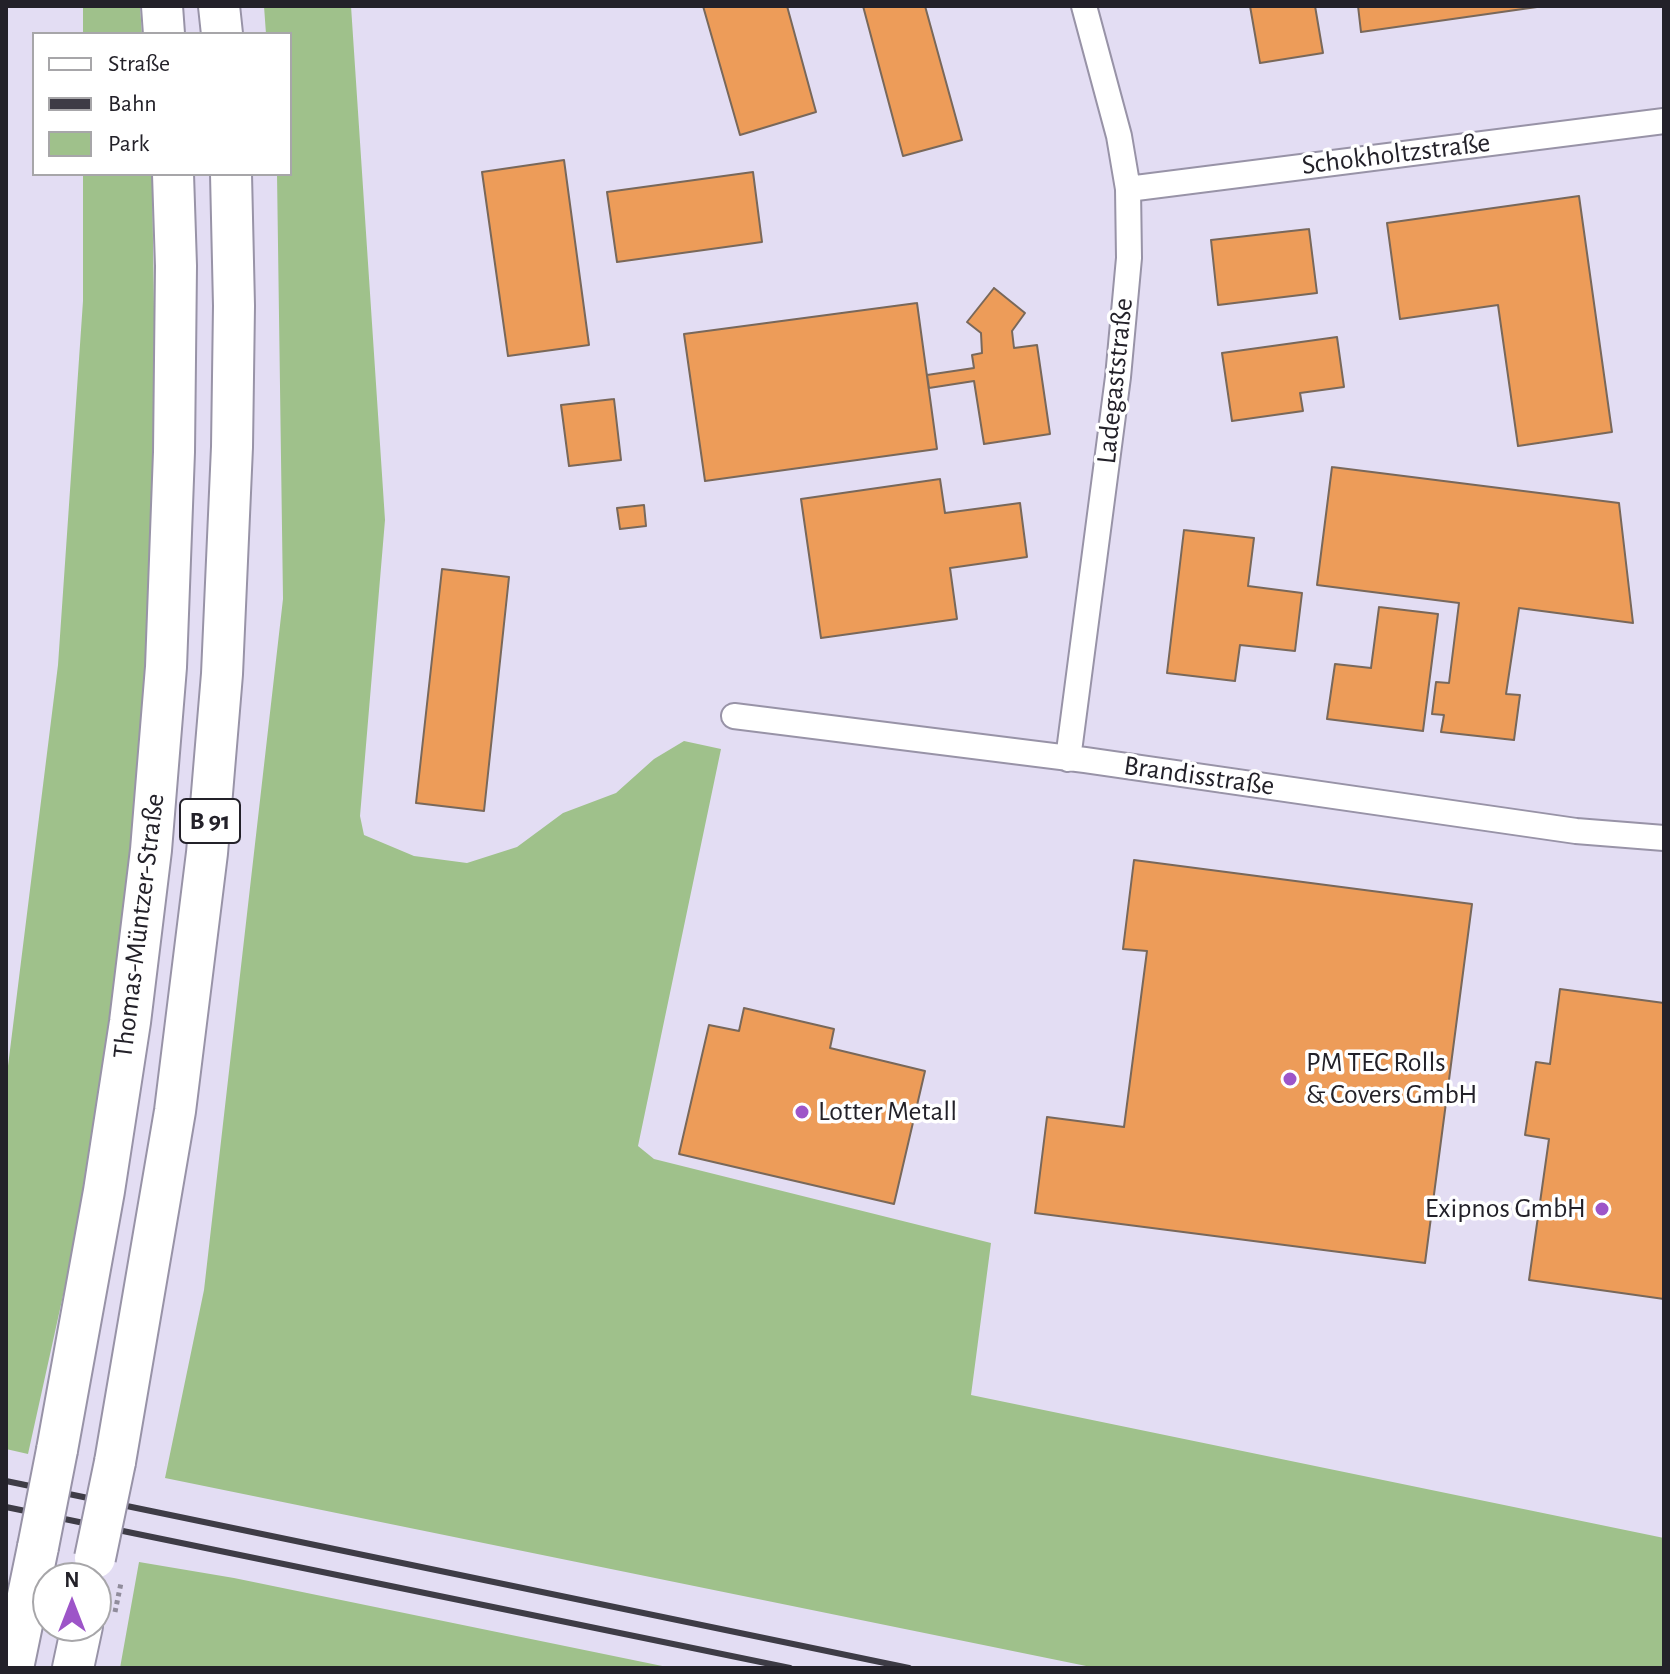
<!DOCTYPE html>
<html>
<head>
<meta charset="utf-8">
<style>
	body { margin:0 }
	#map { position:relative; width:1670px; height:1674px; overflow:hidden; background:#e3ddf3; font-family:"Alegreya Sans",sans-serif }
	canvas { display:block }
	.frame { position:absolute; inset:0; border:8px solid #232129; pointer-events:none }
	.legend { position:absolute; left:32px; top:32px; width:260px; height:144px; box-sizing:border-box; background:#fff; border:2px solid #a7a6a9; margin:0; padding:10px 14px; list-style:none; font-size:24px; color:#232129 }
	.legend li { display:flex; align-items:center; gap:16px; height:40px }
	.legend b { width:40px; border:2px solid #a7a6a9 }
	.north { position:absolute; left:32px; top:1562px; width:80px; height:80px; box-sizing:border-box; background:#fff; border:2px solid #a7a6a9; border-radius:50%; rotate:0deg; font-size:22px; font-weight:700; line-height:32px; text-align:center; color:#232129 }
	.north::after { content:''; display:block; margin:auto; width:28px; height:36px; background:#9d55c8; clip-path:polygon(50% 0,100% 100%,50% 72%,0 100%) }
</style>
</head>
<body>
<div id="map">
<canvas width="1670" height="1674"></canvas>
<div class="frame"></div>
<ul class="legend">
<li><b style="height:10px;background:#fff"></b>Straße</li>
<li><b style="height:10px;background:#3e3c46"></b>Bahn</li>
<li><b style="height:22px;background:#9fc18b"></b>Park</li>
</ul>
<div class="north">N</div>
</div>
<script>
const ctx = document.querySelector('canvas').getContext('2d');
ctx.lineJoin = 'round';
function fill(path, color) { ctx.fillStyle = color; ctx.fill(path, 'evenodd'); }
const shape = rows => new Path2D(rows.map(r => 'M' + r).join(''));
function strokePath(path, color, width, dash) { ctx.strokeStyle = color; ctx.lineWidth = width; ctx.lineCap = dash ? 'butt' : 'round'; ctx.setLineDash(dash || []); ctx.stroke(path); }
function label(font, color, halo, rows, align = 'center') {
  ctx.font = font + ' "Alegreya Sans",sans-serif'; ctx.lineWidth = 7; ctx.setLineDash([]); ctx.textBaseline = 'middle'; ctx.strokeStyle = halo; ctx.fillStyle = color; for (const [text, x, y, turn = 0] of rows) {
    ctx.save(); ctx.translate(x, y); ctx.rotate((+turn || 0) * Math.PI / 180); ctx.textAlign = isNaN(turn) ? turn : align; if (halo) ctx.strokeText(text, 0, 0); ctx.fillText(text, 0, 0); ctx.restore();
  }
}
const green = shape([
	[83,6,140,6,142,34,83,34],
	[264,6,351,6,385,520,360,816,364,835,414,856,467,863,517,847,563,813,616,793,654,759,684,741,721,749,638,1146,654,1159,991,1243,971,1395,1664,1538,1664,1668,1096,1668,165,1478,204,1290,283,599,277,174,290,174,290,34,266,34],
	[83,174,152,174,157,508,142,801,102,1119,28,1454,6,1449,6,1082,58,665,83,301],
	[139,1562,234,1578,672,1668,120,1668]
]);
const building = shape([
	[703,6,787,6,816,112,740,135,703,6],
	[863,6,925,6,962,140,903,156,863,6],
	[1250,6,1315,6,1323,53,1260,63,1250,6],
	[1358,6,1544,6,1361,32,1358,6],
	[564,160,589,345,508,356,482,172,564,160],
	[753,172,762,242,617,262,607,192,753,172],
	[1579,196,1612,432,1518,446,1498,305,1400,319,1387,223,1579,196],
	[1309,229,1317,293,1218,305,1211,240,1309,229],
	[994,288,1025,313,1012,331,1014,348,1037,345,1050,434,984,444,974,381,929,388,927,375,974,368,972,355,982,353,981,333,967,322,994,288],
	[917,303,937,449,705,481,684,334,917,303],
	[1337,337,1344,387,1300,393,1303,411,1232,421,1222,353,1337,337],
	[614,399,621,460,569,466,561,405,614,399],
	[1332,467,1619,503,1633,623,1519,608,1506,694,1520,695,1514,740,1441,732,1444,715,1432,714,1436,682,1449,683,1459,603,1317,585,1332,467],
	[940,479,945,513,1020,503,1027,557,950,568,957,619,821,638,801,499,940,479],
	[644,505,646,526,620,529,617,508,644,505],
	[1184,530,1254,538,1248,586,1302,593,1295,651,1240,645,1235,681,1167,673,1184,530],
	[442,569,509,577,484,811,416,803,442,569],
	[1379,607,1438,614,1423,731,1327,719,1335,664,1371,668,1379,607],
	[1134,860,1472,904,1425,1263,1035,1213,1047,1117,1124,1127,1147,951,1123,949,1134,860],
	[1560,989,1664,1003,1664,1299,1529,1280,1549,1139,1525,1135,1536,1062,1550,1064,1560,989],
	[744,1008,834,1029,830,1048,925,1071,894,1204,679,1154,709,1025,739,1031,744,1008]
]);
const path = shape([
	[115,1612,121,1583]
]);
const street = shape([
	[1128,189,1664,121],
	[734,716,1085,760,1576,831,1664,838],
	[1068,759,1118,377,1129,258,1128,189,1119,136,1084,6]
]);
const primary = shape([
	[162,6,164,34],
	[219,6,222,34],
	[57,1450,104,1191,130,1022,151,850,166,667,174,452,176,266,173,174],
	[115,1462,175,1111,207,853,222,674,232,447,234,306,231,174],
	[13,1668,38,1547],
	[73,1668,82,1626]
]);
const rail = shape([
	[6,1481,909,1668],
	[6,1507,790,1668]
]);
const primaryBridge = shape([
	[38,1547,57,1450],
	[95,1558,115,1462]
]);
const markers = [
	[1290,1079,8,"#9d55c8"],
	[802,1112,8,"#9d55c8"],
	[1602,1209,8,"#9d55c8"]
];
const shields = [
	[210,821,60]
];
const shieldNames = [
	["B 91",210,821]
];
const streetNames = [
	["Schokholtzstraße",1396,154,-7],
	["Ladegaststraße",1115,381,-84],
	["Brandisstraße",1199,776,8],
	["Thomas-Müntzer-Straße",139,926,-83]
];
const poiNames = [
	["PM TEC Rolls",1306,1063],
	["& Covers GmbH",1306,1095],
	["Lotter Metall",818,1112],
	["Exipnos GmbH",1586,1209,"right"]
];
fill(green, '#9fc18b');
fill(building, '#ed9c59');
strokePath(building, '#79685a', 2);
strokePath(street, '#9893a7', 28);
strokePath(primary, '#9893a7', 44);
strokePath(path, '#908c9b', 5, [4, 4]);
strokePath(street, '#fff', 24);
strokePath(primary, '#fff', 40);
strokePath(rail, '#3e3c46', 6);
strokePath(primaryBridge, '#9893a7', 44, []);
strokePath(primaryBridge, '#fff', 40);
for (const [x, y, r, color] of markers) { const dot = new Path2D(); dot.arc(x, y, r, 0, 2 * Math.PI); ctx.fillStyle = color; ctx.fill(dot); strokePath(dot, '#fff', 3); }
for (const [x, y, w] of shields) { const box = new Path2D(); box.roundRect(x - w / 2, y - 22, w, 44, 6); ctx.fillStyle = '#fff'; ctx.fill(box); strokePath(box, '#232129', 2); }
label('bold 26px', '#232129', null, shieldNames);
label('28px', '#232129', '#fff', streetNames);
label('28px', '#232129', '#fff', poiNames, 'left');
</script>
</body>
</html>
